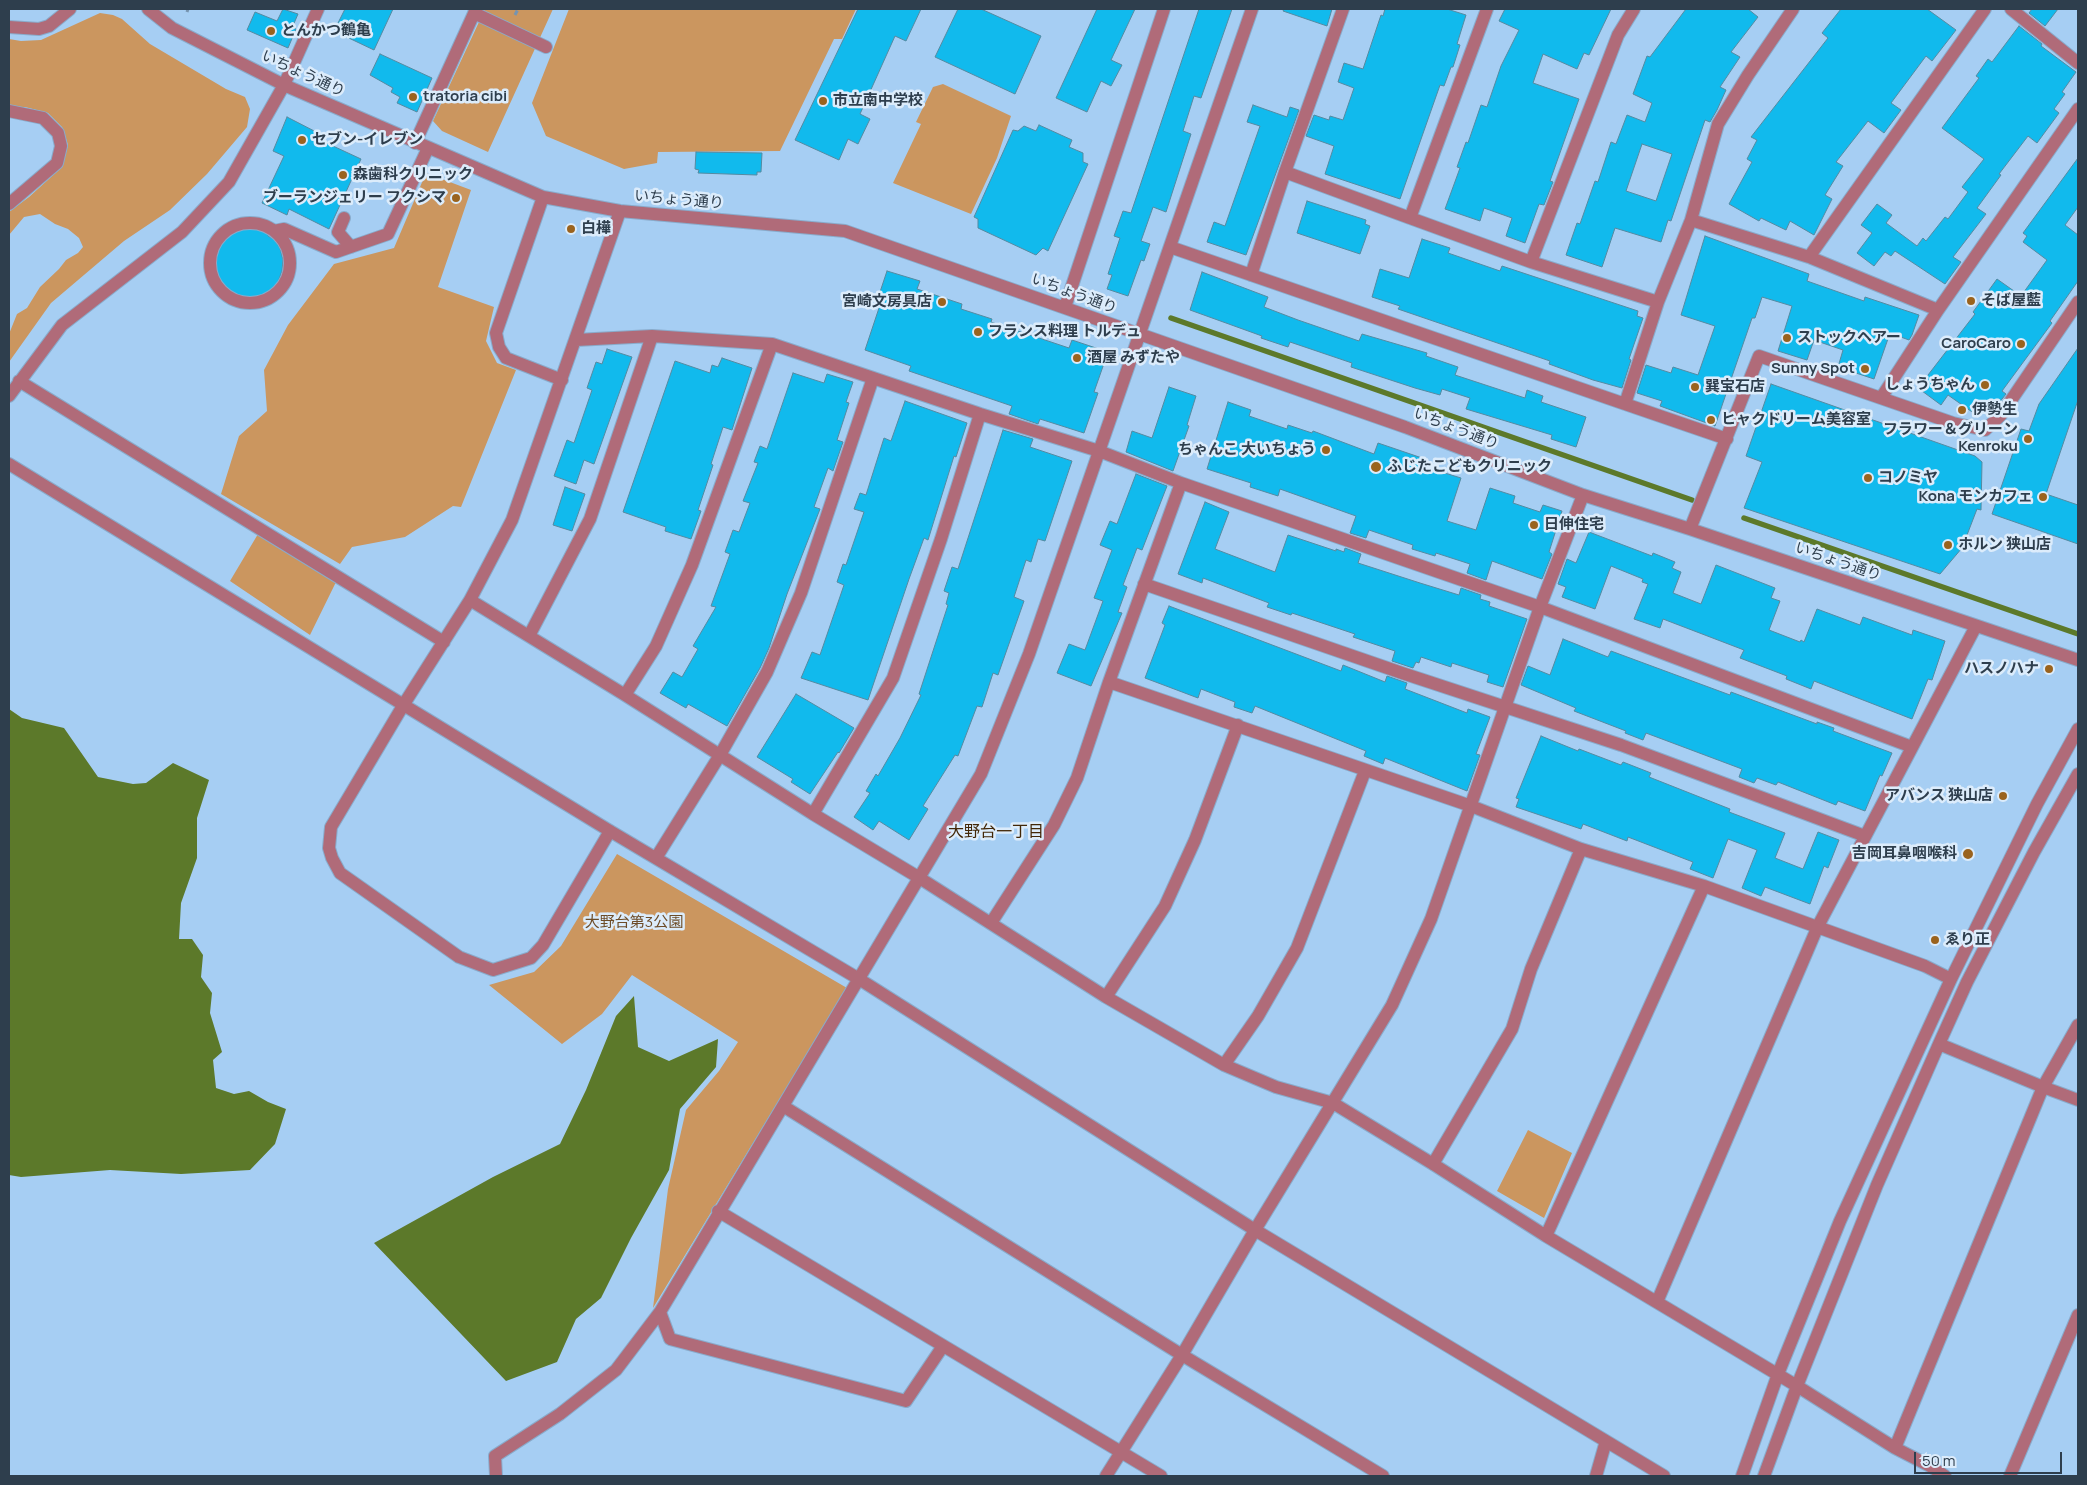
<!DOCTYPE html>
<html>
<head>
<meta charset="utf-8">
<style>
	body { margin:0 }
	#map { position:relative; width:2087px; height:1485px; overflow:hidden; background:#a6cef3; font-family:Manrope,sans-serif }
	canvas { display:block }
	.frame { position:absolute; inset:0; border:10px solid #2e3e4d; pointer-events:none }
	.scale { position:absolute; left:1914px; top:1452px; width:148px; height:22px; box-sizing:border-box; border:2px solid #2e3e4d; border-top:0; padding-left:6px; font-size:15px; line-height:18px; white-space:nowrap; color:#2e3e4d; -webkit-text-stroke:4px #dcecfb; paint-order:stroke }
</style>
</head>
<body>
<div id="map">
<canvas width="2087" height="1485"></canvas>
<div class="frame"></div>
<div class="scale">50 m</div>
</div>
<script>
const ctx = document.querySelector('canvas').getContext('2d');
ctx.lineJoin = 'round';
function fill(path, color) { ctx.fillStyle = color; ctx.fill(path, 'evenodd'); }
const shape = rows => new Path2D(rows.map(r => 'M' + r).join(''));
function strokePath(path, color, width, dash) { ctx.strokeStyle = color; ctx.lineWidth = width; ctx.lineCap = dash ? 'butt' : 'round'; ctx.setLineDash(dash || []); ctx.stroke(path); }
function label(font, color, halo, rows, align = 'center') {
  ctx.font = font + ' Manrope,"Noto Sans JP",sans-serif'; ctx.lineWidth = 5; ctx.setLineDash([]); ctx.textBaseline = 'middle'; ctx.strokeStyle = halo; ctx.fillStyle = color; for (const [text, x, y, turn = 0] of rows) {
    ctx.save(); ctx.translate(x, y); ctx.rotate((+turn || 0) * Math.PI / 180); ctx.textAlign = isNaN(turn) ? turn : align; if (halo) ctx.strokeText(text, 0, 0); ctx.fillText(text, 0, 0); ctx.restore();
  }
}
const green = shape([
	[485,9,553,9,488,152,442,131,433,121],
	[569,9,856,9,842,39,834,39,780,151,658,152,657,163,624,169,546,136,532,103],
	[100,13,113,15,122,19,150,44,226,89,245,97,250,109,247,127,207,174,170,210,124,241,51,303,9,362,9,334,17,314,27,308,40,287,59,269,66,260,78,253,83,247,79,238,68,229,55,224,40,214,24,217,9,235,9,212,29,197,62,167,68,145,62,127,48,113,25,107,9,107,9,39,21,41,41,40],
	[943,84,1011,116,997,158,971,214,893,183,921,124,916,122,933,87],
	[426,173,471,190,438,287,494,307,486,341,497,363,516,370,461,507,453,506,405,537,352,547,340,564,221,494,239,436,267,411,264,370,288,325,334,264,394,248],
	[258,534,336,582,310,635,230,581],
	[617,854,847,988,653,1308,668,1189,686,1110,719,1071,738,1042,632,975,602,1014,562,1044,489,985,534,972,561,946],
	[1528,1130,1572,1153,1544,1218,1497,1191]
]);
const water = shape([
	[9,709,22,718,64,728,98,777,133,784,146,783,173,763,209,780,197,818,197,858,181,903,179,939,192,939,203,955,201,977,212,993,210,1013,222,1052,213,1060,216,1088,234,1094,249,1091,268,1102,286,1109,275,1144,250,1170,181,1174,110,1170,21,1177,9,1175],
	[634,996,638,1047,669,1061,718,1039,716,1067,680,1109,669,1170,631,1238,601,1298,576,1319,557,1362,506,1381,374,1243,493,1177,560,1144,586,1090,616,1016]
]);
const stream = shape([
	[1171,318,1692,500],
	[1744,518,2078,634]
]);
const building = shape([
	[283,9,298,14,292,28,296,29,288,48,247,30,255,12,277,21,283,9],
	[345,9,393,9,374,50,334,31,345,9],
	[858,9,921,9,906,41,895,36,860,114,870,119,858,144,848,139,839,160,795,140,858,9],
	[958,9,981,9,1041,36,1015,94,935,57,958,9],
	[1097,9,1135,9,1111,60,1122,65,1111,86,1101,81,1087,112,1056,98,1097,9],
	[1199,9,1232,9,1201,98,1194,96,1183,131,1191,134,1166,212,1153,207,1141,241,1150,244,1144,261,1141,260,1128,296,1107,289,1112,275,1108,274,1120,238,1114,236,1123,211,1131,213,1199,9],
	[1284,9,1332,9,1327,26,1283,11,1284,9],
	[1385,9,1447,9,1466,15,1457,44,1460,45,1453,67,1451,67,1444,86,1440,85,1400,199,1325,174,1334,146,1306,136,1314,115,1329,120,1330,116,1343,120,1354,88,1338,82,1344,63,1363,69,1381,15,1383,16,1385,9],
	[1505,9,1611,9,1589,55,1584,53,1577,69,1543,54,1533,83,1579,99,1550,181,1553,182,1544,205,1539,204,1525,243,1506,236,1512,218,1484,208,1480,221,1445,209,1460,168,1457,167,1466,142,1468,143,1481,105,1487,107,1501,66,1519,30,1499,21,1505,9],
	[1686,9,1748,9,1758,17,1731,52,1740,57,1720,87,1726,90,1717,110,1710,122,1705,120,1671,221,1668,220,1661,242,1615,228,1602,267,1566,255,1577,223,1580,224,1595,181,1598,182,1611,142,1616,144,1627,115,1645,122,1652,103,1633,94,1647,56,1650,57,1686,9],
	[1642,144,1672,154,1656,201,1626,191,1642,144],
	[1841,9,1927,9,1956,30,1932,61,1926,56,1891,103,1901,110,1884,133,1868,121,1836,162,1843,166,1825,195,1832,199,1814,235,1790,221,1786,230,1761,218,1759,221,1729,204,1752,162,1747,159,1757,140,1751,137,1828,38,1822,33,1841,9],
	[2032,9,2058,9,2045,26,2029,13,2032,9],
	[2019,26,2042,44,2041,46,2076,72,2062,92,2065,94,2054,109,2059,113,2037,143,2028,136,1999,174,2001,175,1977,208,1986,214,1953,257,1961,262,1945,284,1895,251,1891,256,1885,252,1874,266,1857,253,1872,233,1861,225,1877,204,1892,215,1886,223,1917,246,1923,238,1926,241,1945,217,1948,219,1968,192,1962,187,1984,159,1942,128,1979,78,1976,76,1988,59,1992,62,2019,26],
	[380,54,432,78,417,112,397,103,400,97,391,92,393,88,370,75,380,54],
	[1253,105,1287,117,1290,107,1299,110,1246,255,1207,242,1214,222,1225,226,1260,126,1247,122,1253,105],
	[287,117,322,135,320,140,361,159,329,229,289,209,287,215,262,203,284,156,273,151,287,117],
	[1039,125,1072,140,1069,147,1083,153,1083,162,1088,164,1048,251,1043,248,1036,255,978,228,978,219,974,217,1013,130,1018,131,1024,126,1036,131,1039,125],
	[696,152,762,153,761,172,757,172,757,175,698,173,699,170,695,169,696,152],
	[2078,158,2078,207,2065,225,2078,235,2078,281,2050,321,2052,323,2002,391,2006,394,1991,413,1981,406,1975,414,1948,395,1941,405,1918,388,1975,314,1973,312,1997,279,2021,296,2047,260,2023,242,2027,236,2023,233,2078,158],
	[1307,201,1366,220,1365,224,1370,226,1360,254,1297,233,1307,201],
	[267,227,268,236,274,239,280,248,283,260,282,271,278,282,270,290,261,296,250,298,238,297,228,292,220,284,215,275,213,263,215,252,220,241,230,233,241,228,267,227],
	[1705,236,1809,274,1807,281,1864,301,1865,297,1919,315,1912,335,1909,340,1890,333,1874,379,1838,367,1843,350,1814,340,1807,360,1778,351,1792,306,1762,297,1755,318,1752,318,1715,426,1660,406,1662,401,1637,393,1646,365,1671,373,1673,367,1698,375,1715,326,1681,315,1705,236],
	[1422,239,1450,248,1448,253,1500,271,1502,266,1638,311,1637,316,1643,318,1629,359,1631,360,1622,388,1593,380,1549,364,1550,361,1398,309,1400,306,1372,297,1380,269,1409,278,1422,239],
	[887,271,920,281,917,289,962,304,961,309,992,319,991,322,1069,348,1072,340,1108,352,1094,392,1098,393,1084,433,1040,419,1038,424,1009,414,1012,406,909,371,911,366,865,350,879,308,875,307,887,271],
	[1202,272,1268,297,1264,307,1298,320,1359,341,1362,334,1427,353,1426,356,1458,367,1455,375,1525,398,1527,390,1543,396,1541,402,1586,417,1576,447,1551,439,1552,435,1466,409,1470,398,1442,389,1440,395,1415,388,1351,367,1352,363,1290,342,1288,347,1261,338,1262,336,1190,310,1202,272],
	[2078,348,2078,400,2046,494,2078,505,2078,544,1992,514,2021,429,2029,431,2039,404,2078,348],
	[607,349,632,357,594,464,584,460,576,484,554,476,567,440,574,443,592,390,587,388,596,362,602,364,607,349],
	[722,358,752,368,732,430,723,427,711,464,713,465,698,510,701,511,691,539,665,531,666,527,623,512,675,361,710,373,712,365,718,367,722,358],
	[793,373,824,383,827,374,853,382,846,402,849,403,837,440,843,442,833,471,828,468,814,507,820,509,787,594,769,648,760,668,727,726,688,704,686,708,660,693,673,672,682,677,698,649,693,646,716,607,711,606,730,554,725,552,733,530,739,532,750,503,743,501,758,463,754,462,760,446,767,449,793,373],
	[1771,384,1975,456,1982,462,1981,510,1977,509,1962,548,1940,574,1744,508,1762,462,1746,456,1771,384],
	[1169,387,1196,396,1187,425,1189,426,1173,471,1126,452,1132,431,1152,438,1169,387],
	[905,401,967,423,956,457,954,456,928,540,924,538,909,579,868,700,801,678,812,652,820,655,844,585,837,582,843,564,846,565,864,512,854,509,860,493,866,495,884,438,891,441,905,401],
	[1228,402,1251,410,1249,416,1287,429,1288,425,1312,433,1313,431,1374,454,1378,443,1425,459,1422,466,1461,478,1447,521,1476,530,1490,488,1515,496,1513,503,1540,512,1543,505,1562,511,1549,552,1552,554,1542,579,1492,561,1486,580,1467,573,1470,564,1436,553,1435,556,1412,549,1413,545,1369,530,1366,538,1350,533,1356,516,1280,489,1278,496,1250,487,1251,483,1207,469,1228,402],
	[1003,430,1033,439,1030,447,1072,461,1045,541,1038,539,1031,562,1026,560,1014,597,1024,601,998,675,993,673,982,707,977,706,958,756,955,755,923,806,928,809,909,840,879,821,873,830,854,817,870,793,866,791,876,774,878,776,900,738,921,695,919,694,948,605,946,604,949,593,944,591,952,567,958,569,1003,430],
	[1136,474,1167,486,1142,550,1137,548,1123,585,1127,587,1118,612,1122,613,1091,686,1057,673,1069,644,1085,650,1103,601,1094,598,1112,550,1100,545,1110,521,1117,524,1136,474],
	[565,487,585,494,572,531,553,525,565,487],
	[1205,502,1229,512,1215,549,1275,572,1288,535,1336,551,1336,549,1344,552,1345,548,1361,554,1358,563,1420,583,1459,595,1461,588,1481,595,1480,599,1490,602,1489,606,1527,619,1503,687,1487,682,1489,675,1452,663,1451,667,1421,657,1419,663,1416,662,1413,668,1392,661,1395,651,1353,637,1355,634,1292,613,1291,615,1267,607,1269,603,1203,578,1202,583,1178,574,1205,502],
	[1589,532,1652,556,1653,553,1675,562,1672,568,1681,572,1673,593,1701,604,1716,565,1775,588,1771,598,1780,601,1769,630,1800,642,1801,640,1804,642,1817,609,1860,625,1863,617,1912,635,1913,630,1945,641,1932,680,1928,679,1912,719,1814,681,1811,689,1786,679,1787,676,1740,658,1744,650,1663,619,1660,628,1634,619,1648,584,1642,582,1643,579,1611,566,1595,609,1562,597,1566,587,1558,584,1567,559,1576,563,1589,532],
	[1169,606,1341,671,1343,665,1385,682,1387,676,1407,683,1405,689,1467,713,1468,709,1490,717,1476,754,1480,755,1467,791,1385,758,1383,764,1364,756,1366,751,1255,706,1252,713,1234,707,1235,702,1201,689,1198,698,1145,678,1165,625,1162,623,1169,606],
	[1563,639,1608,657,1611,651,1730,695,1731,692,1817,724,1817,722,1834,728,1833,731,1892,753,1882,776,1880,775,1865,811,1838,801,1836,805,1778,782,1776,785,1757,778,1754,783,1739,777,1742,769,1646,733,1643,740,1625,733,1626,731,1574,711,1576,708,1521,685,1528,666,1550,675,1563,639],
	[796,694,854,728,839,753,838,752,810,794,791,782,793,779,757,757,796,694],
	[1541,736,1578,751,1579,749,1621,765,1623,762,1651,773,1649,777,1730,809,1729,812,1785,833,1775,858,1803,869,1818,832,1839,840,1828,868,1824,866,1810,904,1765,887,1761,896,1742,888,1757,850,1728,839,1713,878,1690,869,1693,862,1628,837,1627,841,1583,824,1581,829,1516,807,1519,799,1516,798,1541,736]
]);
const path = shape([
	[187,12,188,9],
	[515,15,518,9]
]);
const minor = shape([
	[148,9,172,28,284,85,543,197,620,211,845,231,1405,427,1583,495,1690,529,2078,660],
	[1343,9,1285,172,1410,218,1487,9],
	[2011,9,2078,63],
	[474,13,546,47],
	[9,27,39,29,49,26,70,9],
	[9,111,43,118,58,133,61,146,57,163,9,204],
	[415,143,476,9],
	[543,197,496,333,499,347,506,358,562,380],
	[344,218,338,232,351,247],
	[1410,218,1531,262,1658,302,1691,220,1718,124,1748,75,1793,9],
	[1691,220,1809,257,1938,310],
	'210 263a40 40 0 1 1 80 0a40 40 0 1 1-80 0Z',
	[274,231,284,229,336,252,388,234,428,148],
	[1170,247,1625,404,1658,302],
	[1809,257,1985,9],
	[1531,262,1618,35,1634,9],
	[1251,275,1285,172],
	[1065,307,1164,9],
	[576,340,652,336,772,344,980,414,1099,451,1181,483,1540,607,1912,747],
	[19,381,444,642],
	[9,396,62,325,182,232,229,182,284,85,318,9],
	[1881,398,1938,310,2078,109],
	[1625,404,1727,439],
	[9,464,610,831,859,979,1255,1230,1664,1476],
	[1690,529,1759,356,1953,423,1985,430,2001,415,2078,302],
	[1144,584,1402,673,1621,745,1865,836],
	[470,600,625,695,813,814,918,877,1106,997,1224,1065,1276,1087,1333,1103,1433,1164,1546,1236,1797,1386,1895,1448,1930,1466,1945,1476],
	[529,636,590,519,652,336],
	[1109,682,1471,806,1581,849,1704,886,1925,966,1951,979],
	[625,695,656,646,692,565,772,344],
	[813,814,893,678,941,539,980,414],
	[610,831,543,945,531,958,493,970,459,957,340,873,332,858,329,848,331,827,404,704,470,600,512,520,620,211],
	[656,858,720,755,767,672,801,593,873,378],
	[991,923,1054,825,1077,778,1109,682,1181,483],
	[1106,997,1165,906,1195,840,1238,725],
	[1939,1044,2043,1087,2078,1100],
	[1224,1065,1258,1016,1297,948,1365,771],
	[783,1106,1182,1355,1383,1476],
	[1433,1164,1512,1029,1531,969,1581,849],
	[718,1211,1161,1476],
	[1546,1236,1704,886],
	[1657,1302,1818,926,1976,626],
	[943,1346,906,1401,670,1339,660,1312,981,774,1029,654,1252,9],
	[1895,1448,2043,1087,2078,1025],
	[496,1476,495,1456,560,1414,616,1370,660,1312],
	[1106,1476,1182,1355,1255,1230,1392,1005,1431,919,1540,607,1583,495],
	[1596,1476,1606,1441],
	[1742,1476,1778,1374,1840,1221,1951,979,2037,804,2078,729],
	[1764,1476,1797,1386,1877,1185,1939,1044,1967,982,2034,852,2078,774],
	[2010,1476,2078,1315]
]);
const markers = [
	[271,31,5,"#9a631e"],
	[413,97,5,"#9a631e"],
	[823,101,5,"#9a631e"],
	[302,140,5,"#9a631e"],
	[343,175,5,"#9a631e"],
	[456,198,5,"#9a631e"],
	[571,229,5,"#9a631e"],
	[1971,301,5,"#9a631e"],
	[942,302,5,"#9a631e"],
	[978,332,5,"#9a631e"],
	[1787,338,5,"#9a631e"],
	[2021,344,5,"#9a631e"],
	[1077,358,5,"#9a631e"],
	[1865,369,5,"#9a631e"],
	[1985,385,5,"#9a631e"],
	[1695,387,5,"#9a631e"],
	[1962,410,5,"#9a631e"],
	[1711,420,5,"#9a631e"],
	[2028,439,5,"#9a631e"],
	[1326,450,5,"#9a631e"],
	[1376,467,6,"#9a631e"],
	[1868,478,5,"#9a631e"],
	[2043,497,5,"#9a631e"],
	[1534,525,5,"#9a631e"],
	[1948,545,5,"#9a631e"],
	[2049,669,5,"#9a631e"],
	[2003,796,5,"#9a631e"],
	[1968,854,6,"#9a631e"],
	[1935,940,5,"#9a631e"]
];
const poiNames = [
	["とんかつ鶴亀",281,31],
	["tratoria cibi",423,97],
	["市立南中学校",833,101],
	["セブン-イレブン",312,140],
	["森歯科クリニック",353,175],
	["ブーランジェリー フクシマ",446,198,"right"],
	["白樺",581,229],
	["そば屋藍",1981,301],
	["宮崎文房具店",932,302,"right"],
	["フランス料理 トルデュ",988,332],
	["ストックヘアー",1797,338],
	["CaroCaro",2011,344,"right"],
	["酒屋 みずたや",1087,358],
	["Sunny Spot",1855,369,"right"],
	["しょうちゃん",1975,385,"right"],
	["巽宝石店",1705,387],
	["伊勢生",1972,410],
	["ヒャクドリーム美容室",1721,420],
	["フラワー＆グリーン",2018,430,"right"],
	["Kenroku",2018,447,"right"],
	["ちゃんこ 大いちょう",1316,450,"right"],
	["ふじたこどもクリニック",1387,467],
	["コノミヤ",1878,478],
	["Kona モンカフェ",2033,497,"right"],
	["日伸住宅",1544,525],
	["ホルン 狭山店",1958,545],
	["ハスノハナ",2039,669,"right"],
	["アバンス 狭山店",1993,796,"right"],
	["吉岡耳鼻咽喉科",1957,854,"right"],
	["ゑり正",1945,940]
];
const streetNames = [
	["いちょう通り",303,74,25],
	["いちょう通り",679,200,5],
	["いちょう通り",1074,294,20],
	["いちょう通り",1456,429,21],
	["いちょう通り",1838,562,19]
];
const parkNames = [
	["大野台第3公園",634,923]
];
const neighbourhoodNames = [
	["大野台一丁目",996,833]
];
fill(green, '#cb965f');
fill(water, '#5c792a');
strokePath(stream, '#5c792a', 5.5);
fill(building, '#11baed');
strokePath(building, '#548aa1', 1);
strokePath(minor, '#89abcb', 14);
strokePath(path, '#7694b0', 3, [5, 2.5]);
strokePath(minor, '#b06b79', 12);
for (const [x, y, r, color] of markers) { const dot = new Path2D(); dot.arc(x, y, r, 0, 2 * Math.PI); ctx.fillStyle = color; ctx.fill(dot); strokePath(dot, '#dcecfb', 2); }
label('bold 15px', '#2e3e4d', '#dcecfb', poiNames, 'left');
label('15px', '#2e3e4d', '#dcecfb', streetNames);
label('15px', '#6d4c28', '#dcecfb', parkNames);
label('16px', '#422707', '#dcecfb', neighbourhoodNames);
</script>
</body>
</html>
